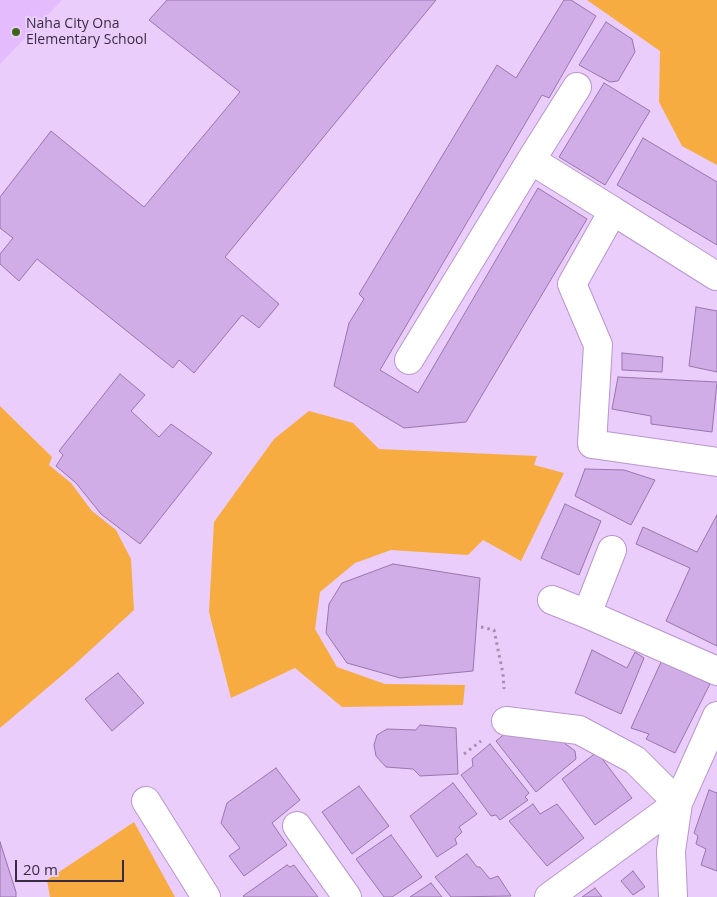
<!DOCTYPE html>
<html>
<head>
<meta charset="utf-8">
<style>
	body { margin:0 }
	#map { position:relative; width:717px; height:897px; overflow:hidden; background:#eacdfb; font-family:"Open Sans",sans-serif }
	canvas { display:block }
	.scale { position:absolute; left:15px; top:860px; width:109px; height:22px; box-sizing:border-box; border:2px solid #392b41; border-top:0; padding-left:6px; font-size:15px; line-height:18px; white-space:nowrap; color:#392b41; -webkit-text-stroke:4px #eacdfb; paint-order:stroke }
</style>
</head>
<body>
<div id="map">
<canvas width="717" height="897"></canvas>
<div class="scale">20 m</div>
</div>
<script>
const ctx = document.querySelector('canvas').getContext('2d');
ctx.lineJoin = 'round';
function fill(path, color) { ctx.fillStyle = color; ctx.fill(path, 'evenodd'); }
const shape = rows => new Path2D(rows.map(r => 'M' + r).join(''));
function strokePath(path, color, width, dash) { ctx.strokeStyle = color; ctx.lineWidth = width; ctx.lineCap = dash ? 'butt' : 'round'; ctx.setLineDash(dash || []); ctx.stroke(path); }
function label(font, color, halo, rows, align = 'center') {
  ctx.font = font + ' "Open Sans",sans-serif'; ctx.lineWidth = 4.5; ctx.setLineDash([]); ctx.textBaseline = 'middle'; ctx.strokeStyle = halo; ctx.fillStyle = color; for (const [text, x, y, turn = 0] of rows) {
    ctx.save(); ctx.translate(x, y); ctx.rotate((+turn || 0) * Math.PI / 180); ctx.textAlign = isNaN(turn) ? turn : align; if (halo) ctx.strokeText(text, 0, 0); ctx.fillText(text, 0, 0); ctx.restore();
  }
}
const built = shape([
	[0,0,62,0,0,64]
]);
const green = shape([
	[587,0,717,0,717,165,682,146,659,102,660,51],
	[0,406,52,457,49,465,71,483,92,511,116,530,131,559,134,610,73,666,0,728],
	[309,411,353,423,379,449,537,456,534,465,564,473,521,561,483,540,468,555,391,550,355,563,320,592,315,629,337,667,385,684,465,685,463,705,342,707,295,668,231,698,209,612,214,522,274,439],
	[134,822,175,897,50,897,47,880]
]);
const building = shape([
	[167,0,436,0,225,257,279,304,259,328,242,315,194,373,179,360,173,368,37,259,19,281,0,264,0,254,13,238,0,228,0,197,51,131,144,207,240,92,149,20,167,0],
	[564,0,571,0,596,16,549,98,542,95,380,370,418,393,538,188,587,219,466,422,404,428,334,386,349,323,364,299,359,294,497,65,516,78,564,0],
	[606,22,632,39,635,52,618,81,610,82,579,65,606,22],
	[604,83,650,111,605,185,559,157,604,83],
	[643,138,717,182,717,245,617,185,643,138],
	[696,307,717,311,717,372,689,366,696,307],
	[622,353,663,357,662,372,622,370,622,353],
	[120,374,145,395,131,411,159,437,171,424,212,453,140,544,101,514,76,483,56,466,63,455,59,451,120,374],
	[618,377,717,382,712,432,651,424,651,416,612,409,618,377],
	[585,469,624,470,655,480,631,525,575,496,585,469],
	[565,504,601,521,579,575,541,558,565,504],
	[717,515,717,646,666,621,690,568,636,544,643,527,697,552,717,515],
	[393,564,480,578,473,671,400,678,347,663,326,633,329,604,342,583,393,564],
	[592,650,627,668,635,652,644,658,621,714,575,693,592,650],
	[662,660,710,684,675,753,646,739,649,734,631,728,662,660],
	[118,673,144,703,112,731,85,699,118,673],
	[518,723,552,736,555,741,559,739,575,751,576,759,536,792,496,741,518,723],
	[420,725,456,728,458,774,420,776,413,769,386,767,376,756,374,745,377,735,387,729,416,730,420,725],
	[490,744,529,793,525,797,528,800,500,820,496,815,491,816,461,775,473,766,472,759,490,744],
	[597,752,632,798,595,825,562,779,597,752],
	[276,768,300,800,272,823,287,845,244,876,229,856,240,848,221,823,227,803,276,768],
	[453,783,477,814,459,827,462,832,455,839,457,844,437,857,410,816,453,783],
	[359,786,389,826,352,854,322,812,359,786],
	[709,790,717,793,717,871,701,865,706,849,696,844,698,836,694,833,709,790],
	[533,804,540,814,557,804,584,838,547,866,509,821,533,804],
	[391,835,422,877,392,897,384,897,356,859,391,835],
	[0,842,16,892,16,897,0,897,0,842],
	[467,854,477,867,480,867,490,879,498,876,511,896,451,897,435,877,467,854],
	[287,865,290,867,294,865,318,897,244,897,243,896,287,865],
	[633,871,645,887,633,895,621,881,633,871],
	[431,883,442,897,410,897,431,883],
	[595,888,602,897,582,897,595,888]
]);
const path = shape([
	[481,627,494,630,503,674,504,689],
	[464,754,481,741]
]);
const street = shape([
	[531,160,577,87],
	[613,211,716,276],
	[409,360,531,160,613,211,572,284,598,345,592,444,717,462],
	[612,550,587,614,717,671],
	[552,600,587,614],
	[506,721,579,730,635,760,678,803,549,897],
	[146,801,206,897],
	[297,826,347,897],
	[673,897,671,851,678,803,717,716]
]);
const markers = [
	[16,32,5,"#3f641d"]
];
const poiNames = [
	["Naha City Ona",26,24],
	["Elementary School",26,40]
];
fill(built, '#e4bbfc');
fill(green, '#f6ac40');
fill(building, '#d0ade6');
strokePath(building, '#9876ac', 1);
strokePath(street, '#b996cd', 30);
strokePath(path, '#a58eb2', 3, [2.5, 4]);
strokePath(street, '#fff', 28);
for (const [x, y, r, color] of markers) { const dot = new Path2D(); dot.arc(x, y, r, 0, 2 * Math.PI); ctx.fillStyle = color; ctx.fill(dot); strokePath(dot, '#eacdfb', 2); }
label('14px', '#392b41', '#eacdfb', poiNames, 'left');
</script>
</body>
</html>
